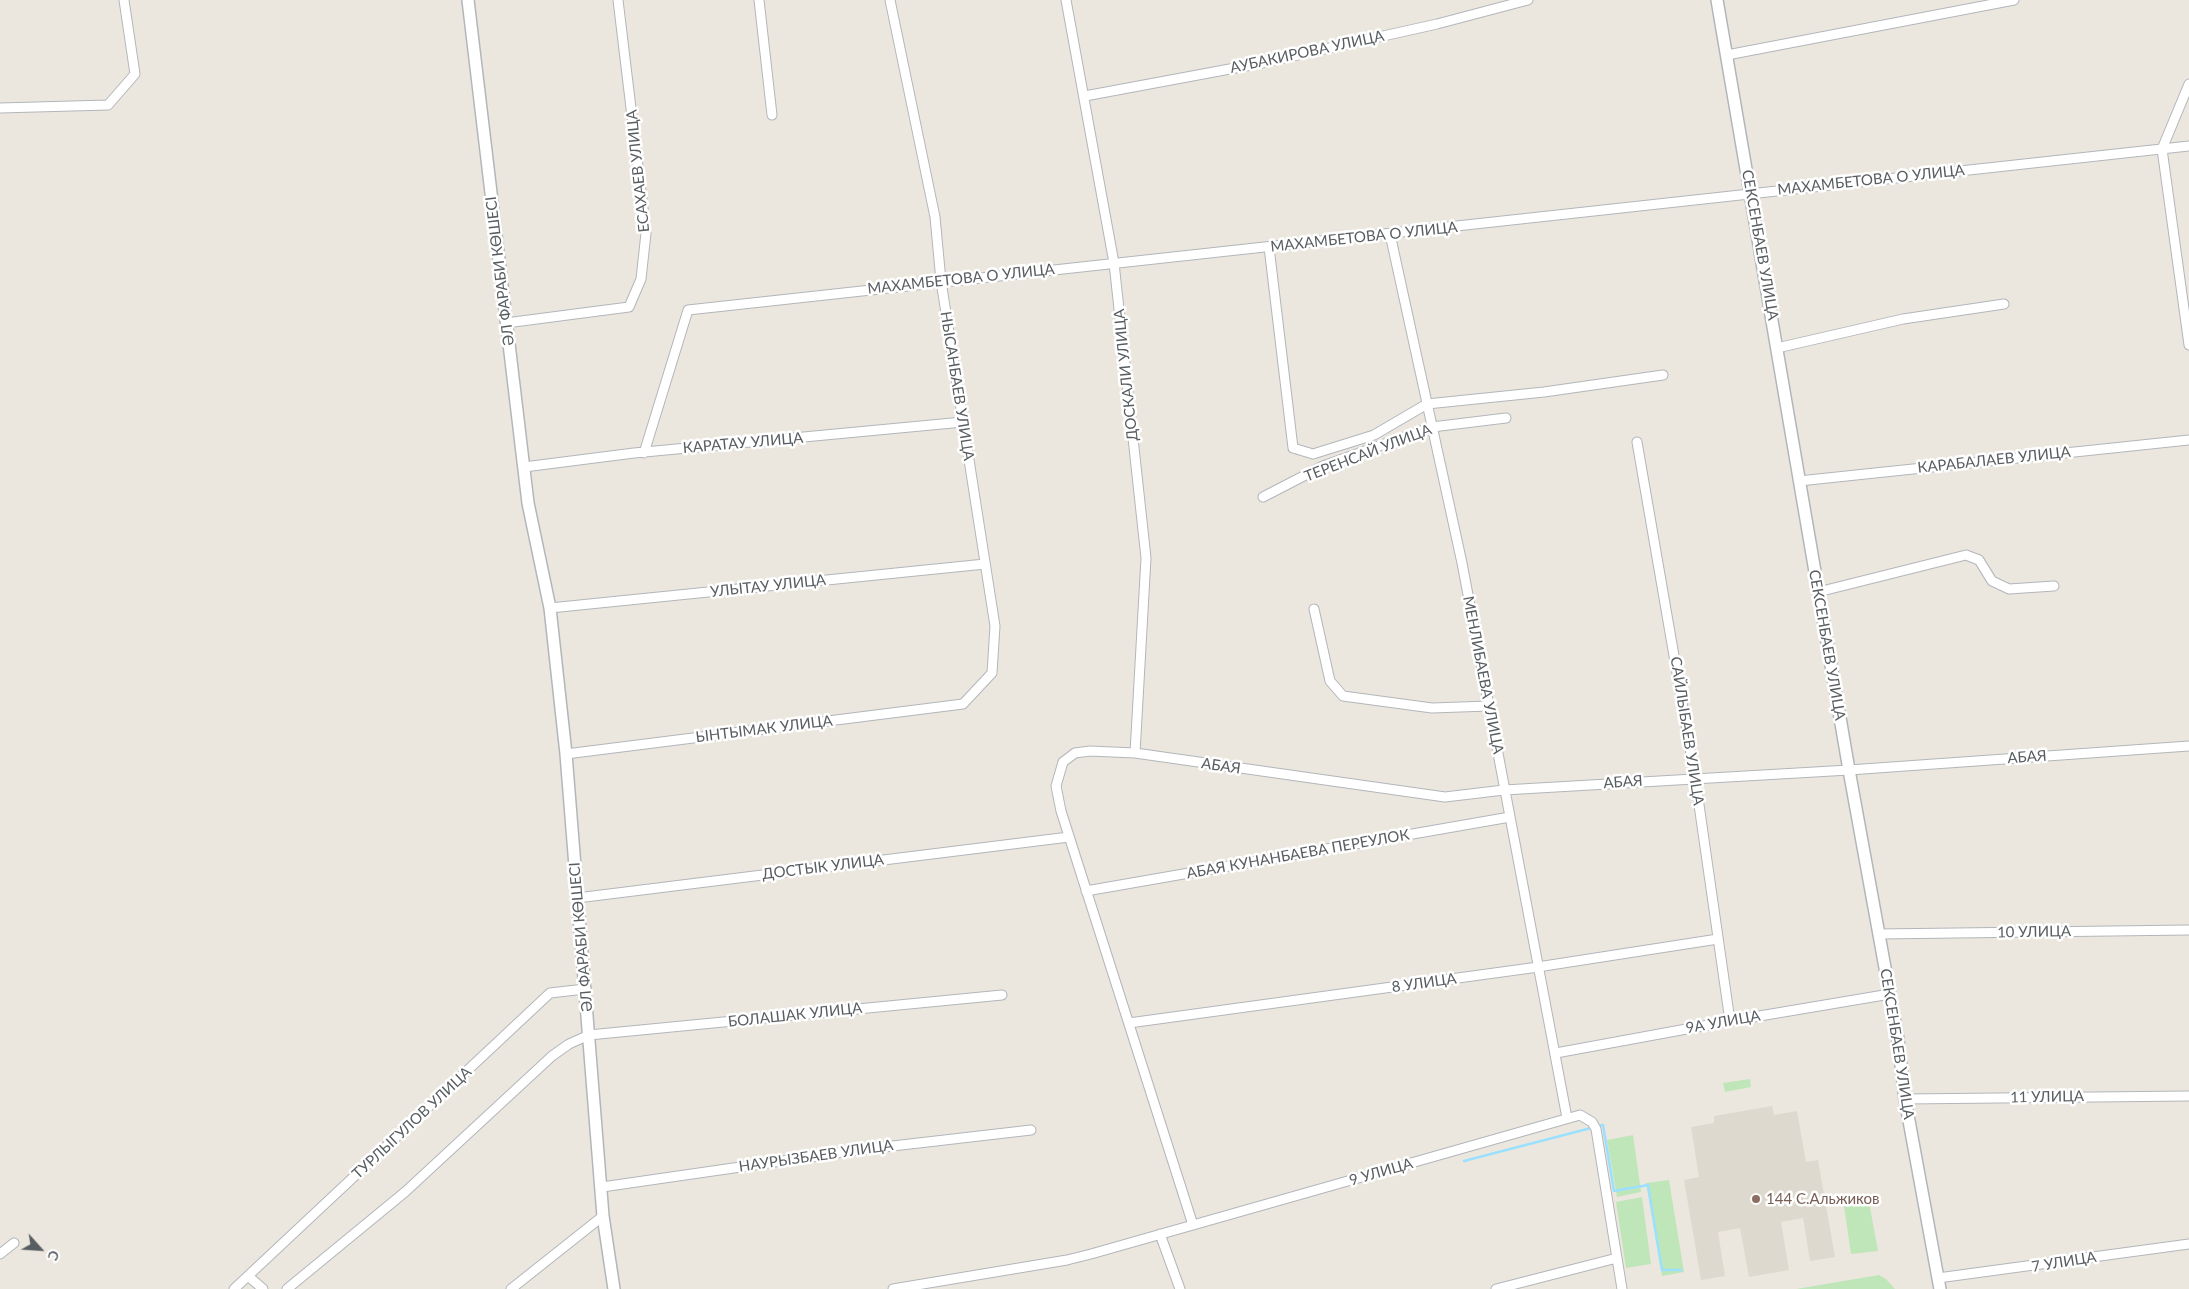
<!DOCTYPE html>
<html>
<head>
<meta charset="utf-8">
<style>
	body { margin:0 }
	#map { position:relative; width:2189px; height:1289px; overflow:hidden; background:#ece7de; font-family:Lato,sans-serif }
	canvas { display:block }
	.north { position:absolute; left:15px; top:1224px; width:50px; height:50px; -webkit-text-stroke:4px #fff; paint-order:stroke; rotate:116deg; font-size:14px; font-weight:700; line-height:20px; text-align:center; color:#585d61 }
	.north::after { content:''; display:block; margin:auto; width:18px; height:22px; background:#585d61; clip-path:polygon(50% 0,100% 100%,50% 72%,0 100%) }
</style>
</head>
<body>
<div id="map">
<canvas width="2189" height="1289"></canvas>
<div class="north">С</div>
</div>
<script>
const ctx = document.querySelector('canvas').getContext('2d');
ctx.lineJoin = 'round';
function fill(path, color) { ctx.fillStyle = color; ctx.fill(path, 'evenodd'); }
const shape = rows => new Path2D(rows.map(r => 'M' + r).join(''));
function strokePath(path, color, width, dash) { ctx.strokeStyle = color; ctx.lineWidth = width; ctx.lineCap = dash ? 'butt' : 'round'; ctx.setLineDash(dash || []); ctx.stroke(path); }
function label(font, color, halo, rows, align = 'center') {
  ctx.font = font + ' Lato,sans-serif'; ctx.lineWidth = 5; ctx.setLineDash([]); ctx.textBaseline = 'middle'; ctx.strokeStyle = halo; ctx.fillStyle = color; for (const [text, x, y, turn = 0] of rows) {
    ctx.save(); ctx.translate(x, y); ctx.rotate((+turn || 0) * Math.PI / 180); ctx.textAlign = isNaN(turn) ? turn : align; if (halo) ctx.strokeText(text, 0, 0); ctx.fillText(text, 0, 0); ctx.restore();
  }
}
const education = shape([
	[1772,1106,1774,1115,1797,1111,1806,1162,1818,1160,1835,1257,1810,1261,1803,1218,1781,1222,1789,1270,1749,1277,1740,1228,1718,1232,1725,1276,1701,1280,1684,1180,1699,1177,1691,1127,1714,1123,1714,1116]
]);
const green = shape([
	[1750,1079,1751,1087,1725,1092,1723,1083],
	[1633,1135,1641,1192,1617,1197,1607,1140],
	[1669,1180,1684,1272,1662,1276,1646,1183],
	[1642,1197,1651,1264,1626,1268,1616,1202],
	[1869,1202,1878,1251,1851,1254,1844,1206],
	[1879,1275,1886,1279,1895,1289,1796,1289]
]);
const stream = shape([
	[1597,1126,1603,1125,1614,1191,1648,1185,1662,1270,1681,1270],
	[1464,1161,1591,1128]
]);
const minor = shape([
	[759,0,772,115],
	[1066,0,1114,263,1146,558,1135,753],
	[1727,55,2014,0],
	[2189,84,2162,149,2189,345],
	[1085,96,1262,63,1437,24,1528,0],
	[0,108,108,105,135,74,124,0],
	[1390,234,1462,563,1567,1118],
	[1269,247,1293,448,1313,454,1374,435,1427,404,1544,392,1663,375],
	[506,323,629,307,641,279,646,233,618,0],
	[1777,348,1903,319,2004,304],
	[1637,442,1695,777,1730,1021],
	[644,453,688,310,2189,146],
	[524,467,634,453,963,422],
	[1799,481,2189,440],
	[1263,497,1323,466,1432,427,1506,418],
	[1818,592,1966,555,1979,560,1992,581,2009,589,2054,586],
	[550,608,985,564],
	[1314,609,1330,681,1343,696,1432,708,1489,706],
	[566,754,963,704,992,673,995,626,941,281,935,217,890,0],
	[1086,891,1510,817],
	[577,898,1069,837],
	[1879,934,2189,930],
	[1129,1023,1531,968,1718,939],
	[1556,1053,1730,1021,1890,994],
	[1905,1099,2189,1096],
	[602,1187,858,1150,1031,1130],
	[1193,1225,1061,811,1056,786,1063,762,1075,753,1090,751,1135,753,1445,797,1504,790,1849,770,2189,746],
	[1160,1234,1180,1289],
	[0,1254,14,1243],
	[248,1276,263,1289],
	[1938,1278,2189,1244],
	[234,1289,550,993,585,989],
	[287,1289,405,1192,552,1056,569,1044,589,1035,1002,995],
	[511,1289,603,1216],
	[893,1289,1067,1260,1091,1254,1580,1115,1592,1122,1596,1129,1622,1289],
	[1496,1289,1617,1258]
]);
const tertiary = shape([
	[468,0,528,503,550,608,566,754,603,1216,614,1289],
	[1717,0,1849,770,1898,1039,1905,1099,1940,1289]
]);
const markers = [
	[1756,1199,5,"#8d6e63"]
];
const streetNames = [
	["АУБАКИРОВА УЛИЦА",1307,52,-12],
	["ЕСАХАЕВ УЛИЦА",638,171,-96],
	["МАХАМБЕТОВА О УЛИЦА",1871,180,-6],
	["МАХАМБЕТОВА О УЛИЦА",1364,237,-6],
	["СЕКСЕНБАЕВ УЛИЦА",1760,245,80],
	["ӘЛ ФАРАБИ КӨШЕСІ",500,271,-97],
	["МАХАМБЕТОВА О УЛИЦА",961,279,-6],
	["ДОСКАЛИ УЛИЦА",1126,375,-96],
	["НЫСАНБАЕВ УЛИЦА",957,386,81],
	["КАРАТАУ УЛИЦА",743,443,-5],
	["ТЕРЕНСАЙ УЛИЦА",1368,453,-21],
	["КАРАБАЛАЕВ УЛИЦА",1994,460,-6],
	["УЛЫТАУ УЛИЦА",768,586,-6],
	["СЕКСЕНБАЕВ УЛИЦА",1827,645,80],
	["МЕНЛИБАЕВА УЛИЦА",1483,675,79],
	["ЫНТЫМАК УЛИЦА",764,729,-7],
	["САЙЛЫБАЕВ УЛИЦА",1687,731,81],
	["АБАЯ",2027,757,-4],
	["АБАЯ",1221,766,8],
	["АБАЯ",1623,782,-4],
	["АБАЯ КУНАНБАЕВА ПЕРЕУЛОК",1298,854,-10],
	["ДОСТЫК УЛИЦА",823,867,-7],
	["10 УЛИЦА",2034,932,-1],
	["ӘЛ ФАРАБИ КӨШЕСІ",581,937,-95],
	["8 УЛИЦА",1424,983,-8],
	["БОЛАШАК УЛИЦА",795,1015,-6],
	["9А УЛИЦА",1723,1022,-10],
	["СЕКСЕНБАЕВ УЛИЦА",1897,1044,81],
	["11 УЛИЦА",2047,1097,-1],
	["ТУРЛЫГУЛОВ УЛИЦА",412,1123,-43],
	["НАУРЫЗБАЕВ УЛИЦА",816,1156,-8],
	["9 УЛИЦА",1381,1172,-16],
	["7 УЛИЦА",2064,1262,-9]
];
const educationNames = [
	["144 С.Альжиков",1766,1199]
];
fill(education, '#ded9cf');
fill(green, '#bee6b9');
strokePath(stream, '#9be0ff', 2.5);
strokePath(minor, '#b2b6bb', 11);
strokePath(tertiary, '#b2b6bb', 14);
strokePath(minor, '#fff', 9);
strokePath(tertiary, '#fff', 11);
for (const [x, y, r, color] of markers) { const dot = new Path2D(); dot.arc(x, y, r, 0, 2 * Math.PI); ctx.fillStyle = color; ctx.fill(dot); strokePath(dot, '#fff', 2); }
label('15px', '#585d61', '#fff', streetNames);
label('15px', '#785e54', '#fff', educationNames, 'left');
</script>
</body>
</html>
